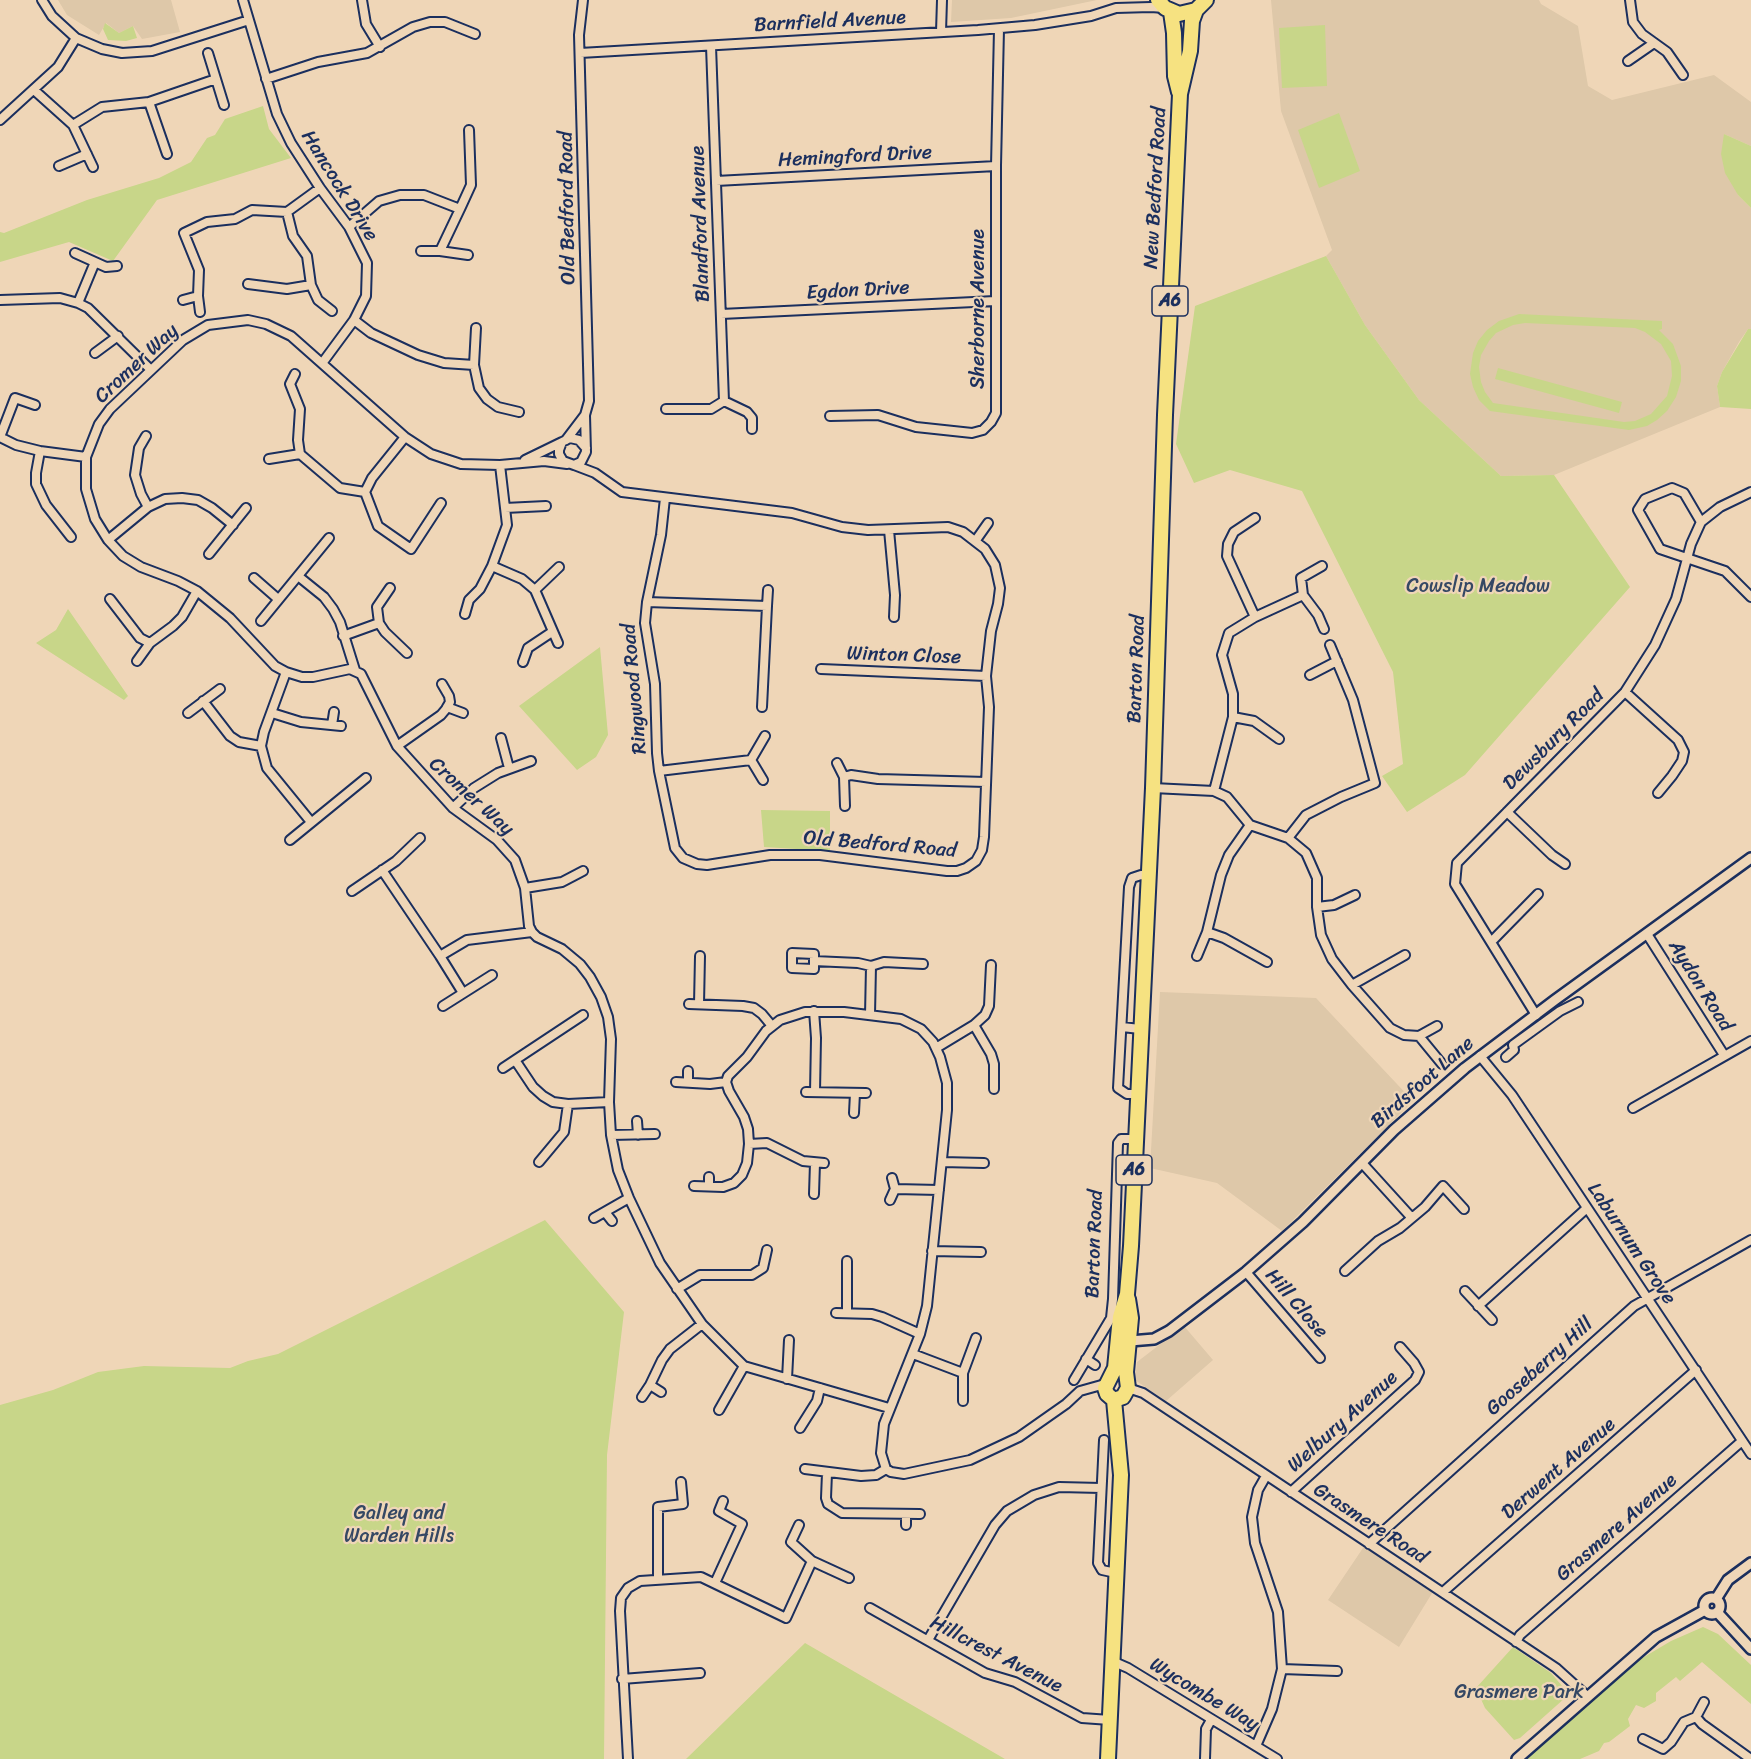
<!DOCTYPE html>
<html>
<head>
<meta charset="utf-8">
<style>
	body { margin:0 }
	canvas { display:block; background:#efd6b7 }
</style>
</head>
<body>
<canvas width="1751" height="1759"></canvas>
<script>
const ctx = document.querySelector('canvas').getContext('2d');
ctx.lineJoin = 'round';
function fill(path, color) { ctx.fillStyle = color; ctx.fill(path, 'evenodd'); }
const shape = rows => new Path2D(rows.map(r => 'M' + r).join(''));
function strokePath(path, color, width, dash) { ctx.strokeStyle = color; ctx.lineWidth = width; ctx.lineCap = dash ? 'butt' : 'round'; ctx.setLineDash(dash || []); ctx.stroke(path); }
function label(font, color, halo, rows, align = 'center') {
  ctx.font = font + ' Sriracha,sans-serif'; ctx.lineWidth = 4.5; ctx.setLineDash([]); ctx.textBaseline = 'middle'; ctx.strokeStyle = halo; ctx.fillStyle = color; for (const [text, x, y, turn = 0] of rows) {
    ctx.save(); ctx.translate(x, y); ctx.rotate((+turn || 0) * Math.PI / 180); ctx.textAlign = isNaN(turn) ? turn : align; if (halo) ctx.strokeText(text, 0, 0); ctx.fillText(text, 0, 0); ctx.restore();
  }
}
const built = shape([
	[58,0,171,0,180,32,142,39,133,26,119,33,106,23,99,35,67,15],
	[952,0,1097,0,1011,18,951,22],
	[1271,0,1539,0,1541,4,1578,26,1588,86,1612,100,1714,75,1751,102,1751,146,1724,134,1738,195,1751,208,1751,329,1748,329,1739,342,1722,372,1717,386,1720,407,1554,475,1501,476,1419,400,1365,325,1326,256,1332,250,1281,111],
	[1160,992,1316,998,1413,1101,1282,1231,1217,1183,1150,1168],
	[1184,1326,1213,1360,1166,1401,1135,1380,1137,1362],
	[1365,1545,1434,1590,1399,1647,1328,1600]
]);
const green = shape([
	[105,23,119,33,133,26,137,38,126,41,108,40,103,29],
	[1325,25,1327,86,1282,88,1279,28],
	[263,106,269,129,291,158,157,200,113,261,69,242,0,262,0,232,4,233,87,200,159,178,191,162,207,138,215,135,225,119],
	[1339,113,1360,171,1319,188,1298,130],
	[1724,134,1751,146,1751,208,1738,195,1725,173,1721,154],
	[1326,256,1365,325,1419,400,1501,476,1554,475,1630,587,1465,775,1407,812,1382,776,1403,764,1393,672,1302,491,1230,470,1194,483,1176,444,1195,306],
	[1519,314,1662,321,1662,329,1659,330,1673,344,1681,366,1681,381,1676,397,1667,411,1657,420,1647,426,1629,430,1490,411,1479,400,1473,387,1470,374,1473,353,1478,341,1487,330,1499,321],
	[1525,323,1635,328,1645,332,1661,344,1671,361,1672,376,1667,396,1651,414,1635,421,1624,422,1493,403,1485,392,1481,382,1479,367,1481,355,1489,341,1496,333,1513,325],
	[1748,329,1751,329,1751,409,1720,407,1717,386,1722,372],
	[1498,368,1622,402,1619,413,1495,379],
	[68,609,128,696,124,700,36,643,56,630],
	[600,647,608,735,596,757,577,770,519,706],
	[761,810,830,811,830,851,764,847],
	[545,1220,624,1312,607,1455,604,1759,0,1759,0,1405,53,1390,98,1372,144,1366,230,1368,248,1361,278,1354],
	[1703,1627,1718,1634,1751,1665,1751,1704,1702,1662,1680,1681,1676,1677,1656,1693,1656,1701,1644,1708,1636,1705,1628,1719,1630,1726,1609,1742,1604,1743,1599,1751,1580,1759,1525,1759,1639,1660,1671,1641],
	[805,1643,1005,1759,686,1759],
	[1513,1647,1551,1673,1563,1687,1565,1698,1520,1738,1514,1740,1485,1708,1476,1688]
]);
const minor = shape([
	[42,0,52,16,76,38,102,49,122,53,152,51,249,20],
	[243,0,277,114,291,143,320,188,349,227,367,263,366,296,354,320,323,362],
	[362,0,366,24,380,47],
	[583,0,579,35,589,401,585,415,586,452,581,462,574,465,563,461,559,454,559,450,562,442,570,438,579,440,586,448],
	[1630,0,1633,22,1642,34,1667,52,1683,75],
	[941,32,942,0],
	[711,46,724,401],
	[208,53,216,79],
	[580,53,978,30,1035,25,1091,16,1116,8,1151,7,1164,8],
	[1628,61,1654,43],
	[266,79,318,62,367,53,413,27,430,22,445,22,475,34],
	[34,90,73,125,93,167],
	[149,102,216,79,224,105],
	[0,120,58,67,76,38],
	[73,125,102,107,149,102,167,154],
	[59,166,87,154],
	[716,181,996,166],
	[349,227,379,201,400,195,424,195,460,209,471,185,469,130],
	[421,251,440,251,460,209],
	[440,251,468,255],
	[75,253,106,267,117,266],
	[248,284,287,289,311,285,307,256,293,236,287,212],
	[311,285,318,300,332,311],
	[0,300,60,298,78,303,88,308,151,370],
	[183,300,198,296],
	[78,303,95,262],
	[200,312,198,296,199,270,184,233,207,222,235,219,252,210,287,212,320,188],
	[721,314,995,301],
	[354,320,371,333,418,355,444,363,474,365,479,388,487,399,498,407,519,412],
	[95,353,118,336],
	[474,365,476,328],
	[295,374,290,384,300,409,298,440,300,454,340,488,365,492],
	[724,401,747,412,752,418,752,429],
	[666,409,711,409,724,401],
	[830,416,878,415,916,427,972,433,983,430,991,422,996,413,996,166,999,29],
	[146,436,139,448,135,475,141,494,148,507],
	[0,437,16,445,40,451,86,457],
	[0,437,15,398,35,405],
	[405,437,372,478,365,492,378,526,411,549,441,503],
	[566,440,585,415],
	[40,451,36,473,36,484,46,505,71,537],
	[269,459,300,454],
	[525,460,562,442],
	[567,464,544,461,500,465,461,464,431,454,405,437,291,336,266,324,248,320,208,325,183,340,110,409,99,424,86,457,86,489,95,519,108,540,123,556,141,567,178,581,197,591,230,618,275,666,286,672,302,677,313,677,350,669,361,674,397,746,453,808,497,840,515,860,525,888,529,926,532,932,537,937,562,949,580,964,590,977,601,997,608,1017,611,1039,609,1102,611,1135,618,1170,629,1198,660,1263,702,1324,744,1366,889,1408],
	[574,465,595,473,622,492,792,513,842,527,868,530,948,527,963,532,985,549,995,565,1000,588,998,604,991,631,986,676,989,707,984,837,982,850,976,861,966,868,957,871,947,871,820,855,770,855,707,865,697,864,683,858,675,848,659,771,657,753,655,684,645,623,647,602,661,535,665,498],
	[505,508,546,506],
	[1701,522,1684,493,1672,488,1645,499,1638,510,1660,549,1725,571,1751,597],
	[889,530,895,595,894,617],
	[108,540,148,507,165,499,182,498,198,500,212,508,233,525],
	[976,540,988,523],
	[209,554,246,508],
	[492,566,522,579,535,590,558,643],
	[298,576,324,597,333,609,340,622,355,670],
	[254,578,278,599],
	[390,588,377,607,379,623,385,632,407,653],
	[535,590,559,567],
	[1303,595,1318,615,1324,629],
	[110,599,140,638,150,643,173,626,182,617,197,591],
	[647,602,767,606,762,707],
	[767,606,768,590],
	[465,614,469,600,480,589,492,566,507,525,500,465],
	[1255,617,1227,556,1228,544,1234,532,1255,518],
	[261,621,329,538],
	[343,636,379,623],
	[137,661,150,643],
	[523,662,528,648,552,632],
	[821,669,986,676],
	[286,672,264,732,261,746,267,768,311,822],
	[1310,675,1337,661],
	[1625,692,1678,740,1684,752,1682,761,1672,776,1658,793],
	[203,701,230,736,239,742,261,746],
	[447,707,463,713],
	[188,713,220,689],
	[272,713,301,722,341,726],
	[1233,717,1254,721,1279,739],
	[332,725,334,712],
	[501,738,509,768],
	[397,746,441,715,446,709,450,702,449,696,442,684],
	[837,763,844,777,845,806],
	[659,771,751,760],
	[844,777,851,775,878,779,986,782],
	[763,780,751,760,765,736],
	[1153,788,1214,791,1227,797,1250,825,1288,838,1306,853,1317,878,1317,907,1321,935,1332,959,1352,985,1390,1028,1404,1035,1419,1036,1442,1064],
	[1214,791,1233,717,1233,694,1222,655,1229,633,1255,617,1303,595,1301,578,1322,566],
	[453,808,474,788,498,773,531,761],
	[1507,812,1552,855,1565,864],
	[1250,825,1229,855,1221,875,1207,932,1224,938,1267,962],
	[1288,838,1306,815,1341,797,1375,783,1353,700,1330,645],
	[290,840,366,778],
	[382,870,440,956,467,940,532,932],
	[525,888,562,882,583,871],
	[352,891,396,861,420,838],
	[1317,907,1334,905,1355,895],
	[1647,934,1724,1055],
	[1491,942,1538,894],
	[440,956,463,993],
	[1197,956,1207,932],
	[814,961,814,954,792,953,792,968,814,969,814,961,858,963,871,966,884,962,923,964],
	[1352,985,1405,955],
	[689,1004,743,1006,754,1008,762,1014,772,1026],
	[699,1004,700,956],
	[443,1006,492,975],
	[814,1011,816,1038,815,1092],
	[870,1015,871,966],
	[1536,1015,1455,884,1457,863,1625,692,1655,645,1676,599,1691,544,1701,522,1720,507,1751,492],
	[974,1025,991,1054,994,1064,994,1089],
	[1122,1027,1140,1029],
	[1419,1036,1437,1026],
	[936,1048,974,1025,985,1015,989,1006,991,965],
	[1480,1056,1512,1095,1751,1454],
	[1506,1057,1514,1050,1513,1045,1560,1011,1578,1002],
	[515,1060,533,1087,543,1096,553,1102,568,1104,609,1102],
	[503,1068,583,1015],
	[688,1071,688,1082],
	[676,1082,710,1084,726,1082],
	[726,1082,728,1076,747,1057,766,1031,780,1020,805,1012,844,1012,901,1019,921,1029,933,1042,940,1057,947,1083,947,1110,927,1306,920,1334,884,1424,881,1453,886,1469],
	[806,1092,866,1093],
	[1137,1094,1127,1094,1118,1088,1129,887,1132,878,1141,875,1148,876],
	[1633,1108,1751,1041],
	[854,1113,855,1093],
	[637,1121,638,1135],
	[611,1135,655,1134],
	[749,1144,767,1143,803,1161,824,1163],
	[539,1162,564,1132,568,1104],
	[942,1162,984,1163],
	[1362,1163,1411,1217],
	[694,1186,723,1187,734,1183,742,1175,747,1163,749,1144,748,1129,744,1117,729,1091,726,1082],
	[709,1186,709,1177],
	[895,1189,939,1190],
	[814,1194,815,1163],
	[890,1200,895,1189,892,1178],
	[605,1212,612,1221],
	[594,1218,629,1198],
	[932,1251,981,1252],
	[847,1261,847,1313],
	[1345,1271,1378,1241,1400,1228,1425,1207,1443,1186,1464,1209],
	[1246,1272,1320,1358],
	[677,1289,700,1275,752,1275,763,1268,767,1250],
	[1465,1291,1492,1320],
	[1478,1306,1587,1208],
	[836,1313,872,1314,882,1317,920,1334],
	[913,1354,963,1373],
	[1086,1359,1095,1365],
	[787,1379,789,1340],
	[1074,1380,1111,1318,1113,1299,1118,1143,1121,1139,1135,1139],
	[650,1385,661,1392],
	[1128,1388,1143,1393,1556,1668,1587,1696],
	[642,1397,650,1385,662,1360,670,1349,702,1324],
	[963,1401,963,1373,976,1338],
	[719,1410,744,1366],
	[800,1428,817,1401,820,1388],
	[1104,1440,1098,1563,1102,1570,1116,1573],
	[805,1469,861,1476,876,1475,886,1469],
	[886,1469,891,1472,904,1474,970,1460,1019,1437,1066,1404,1080,1391,1105,1384],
	[827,1473,826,1498,828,1504,842,1513,920,1514],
	[1291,1492,1415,1380,1419,1372,1414,1363,1400,1347],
	[906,1514,906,1525],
	[799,1525,791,1542,812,1561,849,1578],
	[1369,1544,1634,1306,1751,1240],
	[658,1579,658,1507,683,1504,681,1482],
	[715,1583,742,1524,719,1511,723,1501],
	[1443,1592,1696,1370],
	[870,1608,985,1673,1015,1682,1082,1718,1110,1720],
	[928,1640,995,1525,1007,1511,1034,1495,1059,1487,1101,1488],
	[1516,1642,1520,1635,1742,1441],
	[1112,1661,1128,1668,1277,1759],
	[1282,1669,1337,1671],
	[622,1679,700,1673],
	[1696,1717,1704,1702],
	[1643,1739,1663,1749,1671,1742,1684,1722,1696,1717,1702,1724,1748,1757],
	[1256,1746,1272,1709,1282,1669,1278,1612,1255,1543,1252,1517,1258,1490,1266,1476],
	[628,1759,620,1611,621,1598,628,1588,640,1581,701,1577,786,1618,812,1561],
	[1205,1759,1206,1729,1211,1720]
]);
const tertiary = shape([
	[1130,1341,1154,1339,1169,1331,1246,1272,1303,1222,1394,1130,1465,1068,1555,1000,1751,858],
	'1704 1606a8 8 0 1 1 16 0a8 8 0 1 1-16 0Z',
	[1716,1599,1728,1580,1751,1563],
	[1717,1612,1751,1649],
	[1517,1759,1656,1637,1705,1610]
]);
const trunk = shape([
	[1158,0,1165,8,1179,14,1196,10,1206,0],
	[1171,12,1174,33,1175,76,1179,92],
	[1114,1400,1123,1397,1128,1388,1126,1372,1131,1318,1128,1299],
	[1108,1759,1121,1475,1114,1400,1107,1394,1105,1388,1115,1368,1120,1317,1127,1294,1131,1246,1153,788,1165,415,1180,94,1190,51,1192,21,1196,10]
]);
const shields = [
	[1170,301,36],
	[1134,1170,36]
];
const shieldNames = [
	["A6",1170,301],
	["A6",1134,1170]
];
const streetNames = [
	["Barnfield Avenue",830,22,-3],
	["Hemingford Drive",855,157,-3],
	["Hancock Drive",339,186,58],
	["New Bedford Road",1156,188,-87],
	["Old Bedford Road",568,208,-91],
	["Blandford Avenue",701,224,-92],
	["Egdon Drive",858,291,-3],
	["Sherborne Avenue",979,309,-90],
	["Cromer Way",137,364,-43],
	["Winton Close",904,656,2],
	["Barton Road",1137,669,-88],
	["Ringwood Road",635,689,-95],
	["Dewsbury Road",1554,740,-45],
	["Cromer Way",471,797,42],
	["Old Bedford Road",880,845,5],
	["Aydon Road",1700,986,58],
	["Birdsfoot Lane",1423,1083,-41],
	["Barton Road",1095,1244,-88],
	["Laburnum Grove",1631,1244,56],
	["Hill Close",1296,1304,49],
	["Gooseberry Hill",1540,1367,-42],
	["Welbury Avenue",1343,1422,-42],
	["Derwent Avenue",1559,1469,-41],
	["Grasmere Road",1370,1524,33],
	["Grasmere Avenue",1617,1528,-41],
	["Hillcrest Avenue",996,1655,27],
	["Wycombe Way",1204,1695,31]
];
const parkNames = [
	["Cowslip Meadow",1478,587],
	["Galley and",399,1514],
	["Warden Hills",399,1537],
	["Grasmere Park",1519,1693]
];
fill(built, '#dec8a9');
fill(green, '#c8d689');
strokePath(minor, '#1b2f5e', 12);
strokePath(tertiary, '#1b2f5e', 14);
strokePath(trunk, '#1b2f5e', 18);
strokePath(minor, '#efd6b7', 8);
strokePath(tertiary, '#efd6b7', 9);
strokePath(trunk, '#f6e281', 14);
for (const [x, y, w] of shields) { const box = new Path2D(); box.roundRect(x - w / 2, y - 15, w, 30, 4.5); ctx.fillStyle = '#efd6b7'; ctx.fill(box); strokePath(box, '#1b2f5e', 1.5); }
label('bold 18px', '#1b2f5e', null, shieldNames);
label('20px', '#1b2f5e', '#efd6b7', streetNames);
label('20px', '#354864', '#efd6b7', parkNames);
</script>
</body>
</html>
